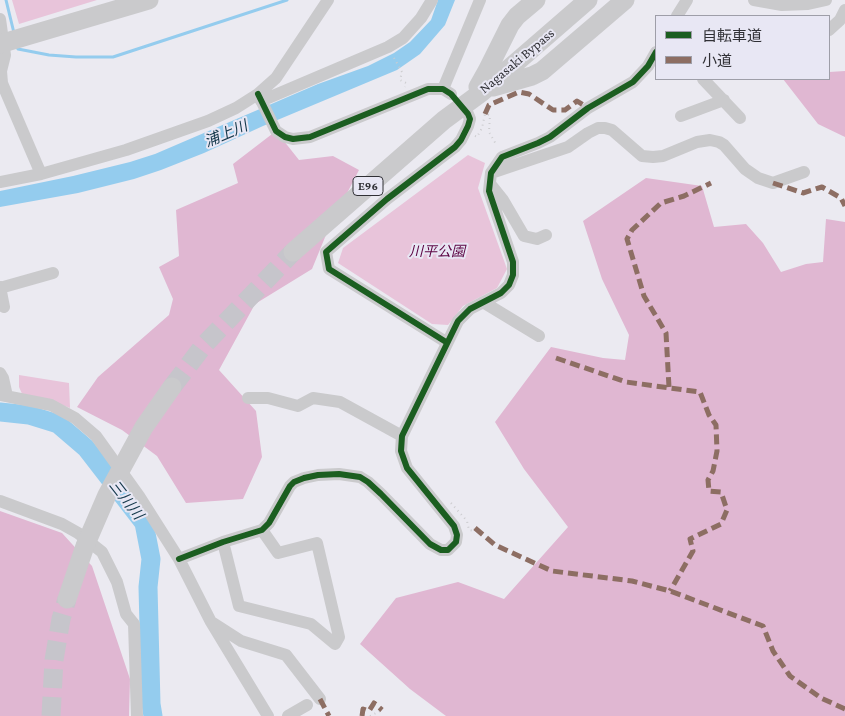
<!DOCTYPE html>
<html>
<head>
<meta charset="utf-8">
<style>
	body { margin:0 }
	#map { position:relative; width:845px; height:716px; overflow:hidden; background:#ebeaf1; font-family:"Crimson Pro","Noto Sans JP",serif }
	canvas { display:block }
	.legend { position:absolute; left:655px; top:15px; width:175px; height:65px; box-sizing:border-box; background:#e8e7f4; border:1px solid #9e9ea8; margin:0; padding:6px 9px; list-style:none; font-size:15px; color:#303035 }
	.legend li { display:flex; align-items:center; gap:10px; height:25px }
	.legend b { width:25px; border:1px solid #9e9ea8 }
</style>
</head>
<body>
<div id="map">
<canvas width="845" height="716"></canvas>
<ul class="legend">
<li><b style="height:6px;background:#1b5e20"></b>自転車道</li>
<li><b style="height:6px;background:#8d6e63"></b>小道</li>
</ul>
</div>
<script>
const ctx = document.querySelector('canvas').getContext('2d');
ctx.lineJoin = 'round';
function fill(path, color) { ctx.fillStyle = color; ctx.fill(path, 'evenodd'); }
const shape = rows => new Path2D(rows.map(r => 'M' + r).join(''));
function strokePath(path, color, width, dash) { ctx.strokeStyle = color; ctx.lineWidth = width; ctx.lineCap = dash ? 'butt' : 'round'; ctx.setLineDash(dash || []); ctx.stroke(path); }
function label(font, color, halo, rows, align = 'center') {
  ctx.font = font + ' "Crimson Pro","Noto Sans JP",serif'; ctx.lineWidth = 4; ctx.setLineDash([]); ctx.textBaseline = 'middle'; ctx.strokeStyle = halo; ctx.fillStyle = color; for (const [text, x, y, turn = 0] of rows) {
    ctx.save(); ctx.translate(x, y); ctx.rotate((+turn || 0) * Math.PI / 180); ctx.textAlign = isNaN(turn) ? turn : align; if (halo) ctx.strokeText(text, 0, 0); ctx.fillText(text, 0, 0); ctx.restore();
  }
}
const green = shape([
	[12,0,97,0,19,24],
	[468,155,485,163,478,188,507,269,497,288,463,306,448,325,432,324,338,263,343,248],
	[19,375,69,383,70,408,49,400,23,396,19,387]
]);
const forest = shape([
	[845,71,845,137,818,124,783,79,829,79,829,72],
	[276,131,299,160,333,156,359,170,328,230,312,269,255,304,219,370,256,411,262,457,243,499,186,503,157,456,122,430,77,407,98,377,169,315,173,299,159,267,179,256,176,210,238,183,233,164],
	[646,178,702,186,714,227,746,224,763,243,781,272,806,264,823,262,826,219,845,222,845,716,446,716,410,689,360,644,396,598,458,582,504,599,568,527,524,469,495,422,551,347,603,358,625,360,629,335,602,279,583,221],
	[0,511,62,533,92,566,130,679,129,716,0,716]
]);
const water = shape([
	[438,0,455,0,445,25,420,54,397,70,263,126,204,153,161,170,134,179,78,193,0,207,0,191,73,176,130,162,155,154,318,84,368,66,394,53,410,42,431,20]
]);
const stream = shape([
	[6,0,14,33],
	[17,47,18,49,49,55,76,57,113,57,287,0]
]);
const river = shape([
	[0,412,29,415,58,424,86,448,144,523,151,559,148,587,151,704,153,716]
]);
const highwayTunnel = shape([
	[172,387,204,345,293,252],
	[51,716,54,660,61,619,67,599]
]);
const path = shape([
	[394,58,402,72,400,80,406,83,405,87],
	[475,136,477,137,482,128,485,114,490,115,489,132,497,146],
	[451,503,467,521,469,530,474,531,475,528],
	[370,716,382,710]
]);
const minor = shape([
	[754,0,782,5,808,4,826,0],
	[677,16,687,0],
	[0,19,5,55,1,71,2,83,41,174],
	[829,30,840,20,845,10],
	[703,79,740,118],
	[443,89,480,0],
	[258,94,276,131,285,137,293,139,310,137,428,89,443,89,451,94],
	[261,101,388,47,403,38,421,18,432,0],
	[681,116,724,100],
	[491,173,568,147,588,133,598,128,605,128,612,130,642,156,653,157,663,156,697,142,710,140,719,142,724,145,745,169,758,178,773,183,804,172],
	[0,182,41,174,126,150,208,121,236,108,258,94,276,78,328,0],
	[491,185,503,200,524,236,537,239,546,235],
	[0,287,4,307],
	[0,288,53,273],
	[483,302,539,336],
	[446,342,329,269,326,252,387,199,455,147,461,140,468,126,470,119,468,114],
	[0,373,3,378,7,396],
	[0,395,51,405,75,418,96,436,139,496,179,559,211,622,268,716],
	[248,398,268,398,298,406,313,398,340,402,402,436],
	[0,501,62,524,78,533,102,552,117,582,126,614,134,624,137,716],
	[223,542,239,606,311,624,335,644,339,637,317,543,278,553,262,530],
	[179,559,223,542,262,530,269,523,290,486,294,482,304,478,318,475,339,474,360,477,368,482,381,494,430,544,441,550,448,550,456,542,457,535,454,526,407,468,401,451,402,436,458,321,470,309,501,293,509,285,513,275,513,262,489,191,491,173,502,157,538,143,550,137,588,108,633,82,648,66,656,52],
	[213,623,241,641,286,655,320,699],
	[288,716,307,705]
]);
const highway = shape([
	[0,44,149,0],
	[478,87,487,71,510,25,517,16,536,0],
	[493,87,532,76,542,71,625,0],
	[293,252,444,120,482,92,588,0],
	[67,599,85,546,107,495,144,427,172,387]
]);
const quiet = shape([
	[485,114,489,105,519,92,529,94,553,110,565,110,577,101,588,108],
	[773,183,803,193,822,187,841,198,845,206],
	[556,358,626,382,700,392,709,415,716,425,717,451,713,471,708,480,709,491,721,492,727,510,721,524,690,539,693,551,670,591],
	[669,387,666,333,644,296,627,239,632,230,661,203,684,196,711,183],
	[475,528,495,545,552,571,632,581,670,591,763,626,773,651,790,676,821,698,845,709],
	[320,699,329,716],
	[362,716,363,709,369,711,374,703,382,710]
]);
const cycleway = shape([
	[258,94,276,131,285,137,293,139,310,137,428,89,443,89,451,94,468,114,470,119,468,126,461,140,455,147,387,199,326,252,329,269,446,342],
	[179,559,223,542,262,530,269,523,290,486,294,482,304,478,318,475,339,474,360,477,368,482,381,494,430,544,441,550,448,550,456,542,457,535,454,526,407,468,401,451,402,436,458,321,470,309,501,293,509,285,513,275,513,262,489,191,491,173,502,157,538,143,550,137,588,108,633,82,648,66,656,52]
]);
const shields = [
	[368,186,30]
];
const shieldNames = [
	["E96",368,186]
];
const streetNames = [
	["Nagasaki Bypass",517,61,-40]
];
const parkNames = [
	["川平公園",437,252]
];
const waterNames = [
	["浦上川",226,134,-23],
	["三川川",126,500,52]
];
fill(green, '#e8c4da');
fill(forest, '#e0b7d2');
fill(water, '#94ccee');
strokePath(stream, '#94ccee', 3);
strokePath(river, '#94ccee', 19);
strokePath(highwayTunnel, '#c6c5cb', 19, [19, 9]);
strokePath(path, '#cccccf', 2, [1, 4]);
strokePath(minor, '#cacacc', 12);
strokePath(highway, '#cacacc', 19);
strokePath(quiet, '#8d6e63', 5, [10, 5]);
strokePath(cycleway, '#1b5e20', 6);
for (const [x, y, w] of shields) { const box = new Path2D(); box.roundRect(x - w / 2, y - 9.5, w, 19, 4); ctx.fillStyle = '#e8e7f4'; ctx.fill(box); strokePath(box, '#303035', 1); }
label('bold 12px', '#303035', null, shieldNames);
label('14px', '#303035', '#e8e7f4', streetNames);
label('italic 14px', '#5a0040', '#e8e7f4', parkNames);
label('italic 15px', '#13374a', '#e8e7f4', waterNames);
</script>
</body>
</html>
